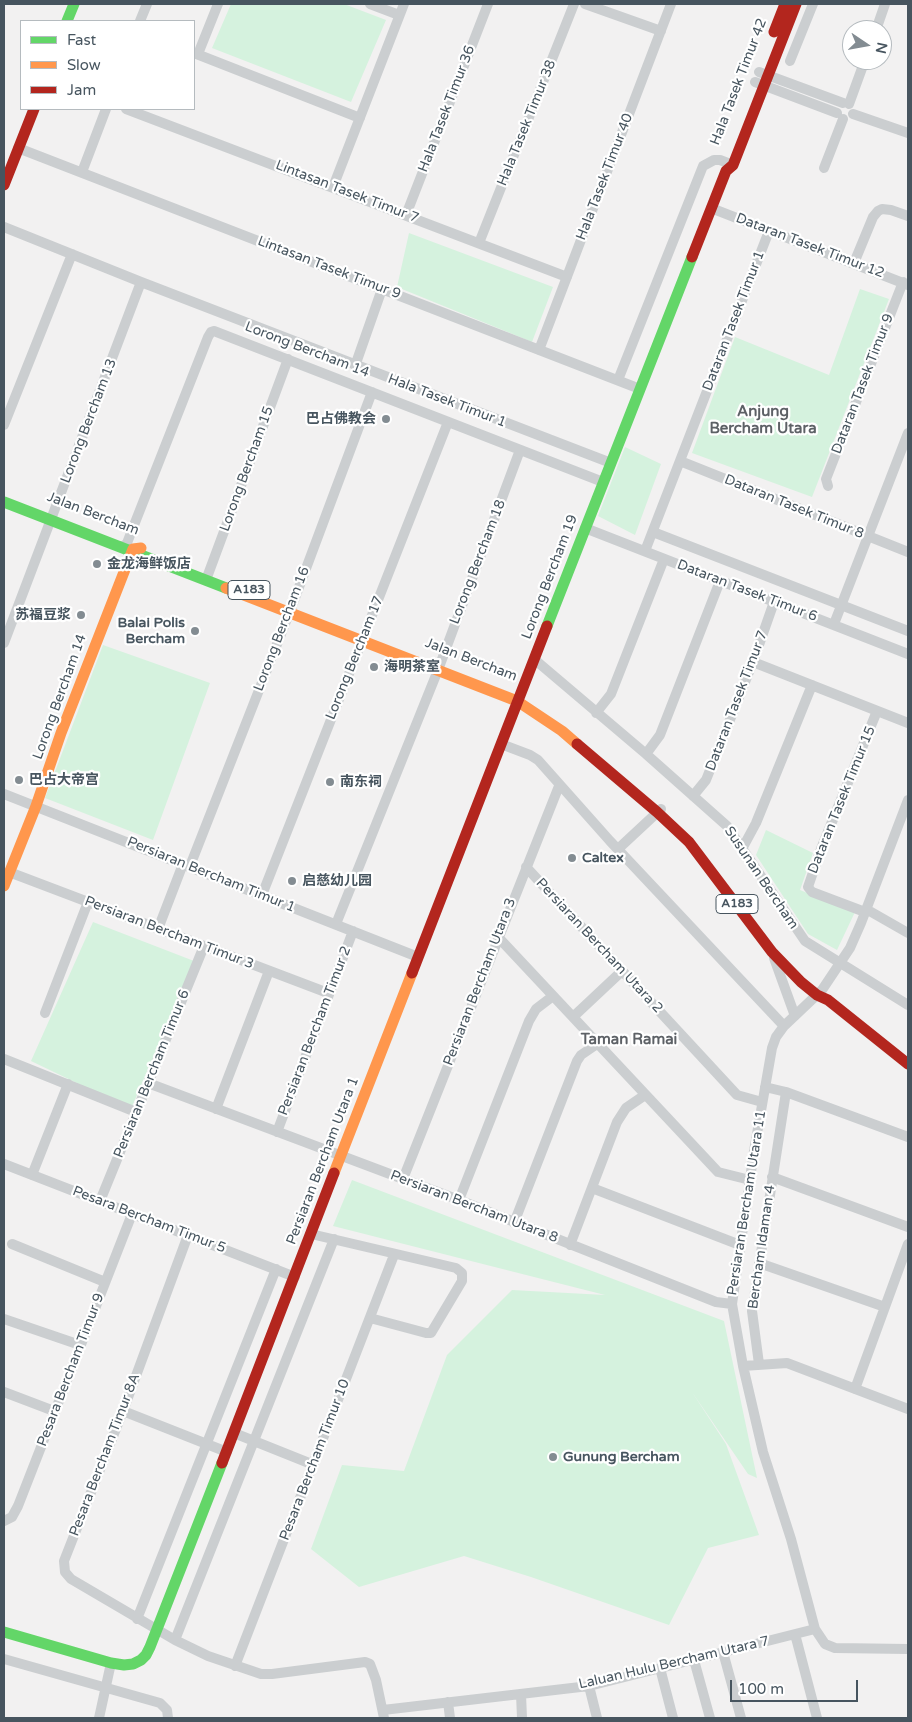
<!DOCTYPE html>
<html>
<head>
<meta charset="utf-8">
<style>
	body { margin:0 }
	#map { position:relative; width:912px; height:1722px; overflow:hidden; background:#f2f1f1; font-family:"Varela Round",sans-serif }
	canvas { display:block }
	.frame { position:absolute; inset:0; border:5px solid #47555f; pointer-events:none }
	.legend { position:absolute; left:20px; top:20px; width:175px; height:90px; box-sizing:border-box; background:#fff; border:1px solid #b5bbbf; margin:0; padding:6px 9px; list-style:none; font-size:15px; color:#47555f }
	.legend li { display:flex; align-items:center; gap:10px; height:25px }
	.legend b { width:25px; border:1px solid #b5bbbf }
	.north { position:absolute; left:842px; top:20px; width:50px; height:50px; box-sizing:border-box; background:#fff; border:1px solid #b5bbbf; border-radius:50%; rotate:102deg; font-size:14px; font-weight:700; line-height:20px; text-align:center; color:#47555f }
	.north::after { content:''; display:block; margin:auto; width:18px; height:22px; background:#838c92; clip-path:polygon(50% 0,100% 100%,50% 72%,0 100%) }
	.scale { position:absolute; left:730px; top:1680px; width:128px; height:22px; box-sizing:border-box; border:2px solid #47555f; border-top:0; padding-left:6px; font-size:15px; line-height:18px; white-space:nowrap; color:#47555f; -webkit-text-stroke:4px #fff; paint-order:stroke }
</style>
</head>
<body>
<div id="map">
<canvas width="912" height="1722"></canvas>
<div class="frame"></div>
<ul class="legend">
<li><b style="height:6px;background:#63d668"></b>Fast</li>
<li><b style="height:6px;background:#ff974d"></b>Slow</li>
<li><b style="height:6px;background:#b3261e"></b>Jam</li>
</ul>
<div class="north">N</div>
<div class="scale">100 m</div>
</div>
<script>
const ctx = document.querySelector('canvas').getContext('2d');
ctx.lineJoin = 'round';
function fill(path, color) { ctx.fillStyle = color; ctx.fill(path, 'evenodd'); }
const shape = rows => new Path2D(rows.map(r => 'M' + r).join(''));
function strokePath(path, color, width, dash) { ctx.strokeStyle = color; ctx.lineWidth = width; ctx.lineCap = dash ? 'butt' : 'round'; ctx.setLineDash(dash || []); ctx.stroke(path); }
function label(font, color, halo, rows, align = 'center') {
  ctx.font = font + ' "Varela Round","Noto Sans SC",sans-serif'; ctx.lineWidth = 4.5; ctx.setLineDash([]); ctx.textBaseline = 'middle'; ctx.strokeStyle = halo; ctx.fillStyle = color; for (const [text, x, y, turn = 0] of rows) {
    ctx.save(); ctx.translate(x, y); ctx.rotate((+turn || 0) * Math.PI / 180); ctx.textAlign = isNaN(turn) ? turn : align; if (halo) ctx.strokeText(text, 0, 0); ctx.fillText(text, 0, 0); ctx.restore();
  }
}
const green = shape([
	[231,4,344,4,386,20,351,102,212,48],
	[409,233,553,287,532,342,397,287],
	[860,289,889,299,812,497,692,453,735,337,829,375],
	[625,447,661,464,635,535,598,516],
	[103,645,210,683,153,840,45,798],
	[766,830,813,853,800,890,855,912,837,950,808,934,756,855],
	[93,922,194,961,131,1109,31,1061],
	[352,1180,724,1321,757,1478,748,1474,692,1392,726,1444,759,1535,708,1548,669,1625,531,1577,464,1556,359,1587,311,1549,342,1465,404,1471,447,1355,512,1290,605,1295,333,1226]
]);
const street = shape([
	[370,4,399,15],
	[585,4,661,31],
	[140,21,147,4],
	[876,30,885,4],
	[194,53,360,118],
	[198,54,218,4],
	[790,61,813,4],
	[759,72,843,103],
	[755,82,837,113],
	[849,104,865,60],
	[126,109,567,277],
	[853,114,908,133],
	[18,148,640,389],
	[824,168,843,119],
	[82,172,106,109],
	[333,187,404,4],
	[711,208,908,285],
	[406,215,488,4],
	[4,227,141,282,611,463],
	[479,243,574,4],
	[854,263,873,217,878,211,882,209,891,210,908,216],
	[539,350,671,4],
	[355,366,382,289],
	[618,380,703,166,714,160,720,160,733,165],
	[4,425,72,254],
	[680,461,908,552],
	[828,486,826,479,903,282],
	[585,528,908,654],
	[653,532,908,631],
	[118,546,124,546,127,543,208,337,211,332,214,331,603,482],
	[645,551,769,231],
	[206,580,288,359],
	[834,624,908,433],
	[4,643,141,282],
	[534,659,646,754,727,826,805,941,908,1005],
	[753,662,908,723],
	[596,713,611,694,664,559],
	[501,744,530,755,538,760,610,841,784,1026],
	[646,754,660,735,720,581],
	[4,794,418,957],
	[693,796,706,780,753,662,774,602],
	[908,800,861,923,850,948,822,990,784,1026,776,1037,772,1048,754,1151,732,1304,743,1366,763,1452,791,1539,815,1629,825,1644,835,1648,908,1649],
	[618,849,661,809],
	[742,849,756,823,812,685],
	[190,866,292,606,372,392],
	[526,867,737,1095,762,1102],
	[9,872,328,993],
	[262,895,448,422],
	[866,909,908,933],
	[865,912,812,892,808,887,821,849,877,711],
	[336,924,438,670,520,450],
	[158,929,183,864],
	[498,937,718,1172,750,1180],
	[774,958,795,1016],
	[45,1013,88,902],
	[573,1017,622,971],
	[4,1059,136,1112],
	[148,1083,459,1200,716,1302,732,1304],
	[765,1087,786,1092,908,1137],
	[216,1109,269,971],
	[277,1132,353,931],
	[4,1164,295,1277],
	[32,1175,68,1084],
	[772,1177,908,1227],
	[403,1179,559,786],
	[592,1188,740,1245],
	[459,1200,529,1021,536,1009,553,996],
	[100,1201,204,946],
	[514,1223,577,1061,581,1055,597,1044],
	[311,1234,456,1268,462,1273,462,1281,431,1333,426,1333,370,1318],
	[188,1235,123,1411,64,1561,65,1572,71,1579,175,1640,208,1656,261,1674,272,1674,365,1662,370,1664,376,1680,384,1718],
	[12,1244,105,1282],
	[570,1245,617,1122,626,1108,645,1095],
	[759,1263,885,1307],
	[4,1319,80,1345],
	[759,1364,752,1311,786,1092],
	[743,1366,787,1363,908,1409],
	[855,1389,908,1244],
	[4,1392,54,1411],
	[123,1411,227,1452],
	[234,1433,314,1465],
	[4,1521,12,1517,18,1506,132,1214],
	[137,1619,276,1269],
	[795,1634,817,1718],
	[175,1640,334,1239],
	[723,1652,741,1718],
	[4,1659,160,1703,167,1710,168,1718],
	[694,1660,710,1718],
	[235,1666,394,1255],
	[660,1668,673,1718],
	[589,1686,597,1718],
	[521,1694,522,1718],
	[448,1702,450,1718],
	[383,1710,589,1686,815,1629],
	[99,1718,111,1663]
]);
const fast = shape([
	[67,21,74,4],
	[4,502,226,588],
	[547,626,692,257],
	[4,1632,111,1663,124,1665,133,1664,141,1660,146,1655,150,1647,222,1463]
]);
const slow = shape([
	[226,588,517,701,562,731,577,744],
	[4,886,36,806,61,733,133,549,141,548],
	[334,1173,412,973]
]);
const jam = shape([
	[774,32,785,4],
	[4,185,34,109],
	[692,257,726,171,733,165,796,4],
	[577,744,657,812,689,842,772,952,801,982,817,995,828,1000,908,1064],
	[412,973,547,626],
	[222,1463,334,1173]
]);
const markers = [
	[386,419,5,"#838c92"],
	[97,564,5,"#838c92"],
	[81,615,5,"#838c92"],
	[195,631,5,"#838c92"],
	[374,667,5,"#838c92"],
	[19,780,5,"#838c92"],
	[330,782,5,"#838c92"],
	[572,858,5,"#838c92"],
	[292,881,5,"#838c92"],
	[553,1457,5,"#838c92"]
];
const shields = [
	[249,590,42],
	[737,904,42]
];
const shieldNames = [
	["A183",249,590],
	["A183",737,904]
];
const streetNames = [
	["Hala Tasek Timur 42",739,82,-69],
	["Hala Tasek Timur 36",447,109,-69],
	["Hala Tasek Timur 38",527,123,-68],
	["Hala Tasek Timur 40",605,177,-69],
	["Lintasan Tasek Timur 7",347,192,21],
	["Dataran Tasek Timur 12",810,246,21],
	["Lintasan Tasek Timur 9",329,268,21],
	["Dataran Tasek Timur 1",734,321,-69],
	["Lorong Bercham 14",307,350,21],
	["Dataran Tasek Timur 9",863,384,-69],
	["Hala Tasek Timur 1",447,401,21],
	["Lorong Bercham 13",89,421,-69],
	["Lorong Bercham 15",247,469,-70],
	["Dataran Tasek Timur 8",794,507,22],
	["Jalan Bercham",93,514,21],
	["Lorong Bercham 18",478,562,-69],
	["Lorong Bercham 19",550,577,-69],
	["Dataran Tasek Timur 6",747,591,21],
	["Lorong Bercham 16",282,629,-69],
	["Lorong Bercham 17",355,658,-68],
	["Jalan Bercham",471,660,21],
	["Lorong Bercham 14",60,697,-70],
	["Dataran Tasek Timur 7",737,701,-69],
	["Dataran Tasek Timur 15",842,800,-68],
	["Persiaran Bercham Timur 1",211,875,22],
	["Susunan Bercham",761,878,56],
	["Persiaran Bercham Timur 3",169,933,21],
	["Persiaran Bercham Utara 2",599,946,47],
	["Persiaran Bercham Utara 3",480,982,-69],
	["Persiaran Bercham Timur 2",315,1031,-69],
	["Persiaran Bercham Timur 6",152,1074,-68],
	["Persiaran Bercham Utara 1",323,1161,-69],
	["Persiaran Bercham Utara 11",747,1203,-81],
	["Persiaran Bercham Utara 8",474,1207,21],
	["Pesara Bercham Timur 5",149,1220,21],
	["Bercham Idaman 4",762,1247,-82],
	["Pesara Bercham Timur 9",71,1370,-69],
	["Pesara Bercham Timur 8A",105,1455,-69],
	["Pesara Bercham Timur 10",315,1460,-69],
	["Laluan Hulu Bercham Utara 7",674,1663,-13]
];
const poiNames = [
	["巴占佛教会",376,419,"right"],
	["金龙海鲜饭店",107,564],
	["苏福豆浆",71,615,"right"],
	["Balai Polis",185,623,"right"],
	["Bercham",185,639,"right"],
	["海明茶室",384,667],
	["巴占大帝宫",29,780],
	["南东祠",340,782],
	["Caltex",582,858],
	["启慈幼儿园",302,881],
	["Gunung Bercham",563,1457]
];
const neighbourhoodNames = [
	["Anjung",763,412],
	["Bercham Utara",763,429],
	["Taman Ramai",629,1040]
];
fill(green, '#d5f2de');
strokePath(street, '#cbced0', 10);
strokePath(fast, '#63d668', 11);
strokePath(slow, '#ff974d', 11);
strokePath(jam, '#b3261e', 11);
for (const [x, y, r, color] of markers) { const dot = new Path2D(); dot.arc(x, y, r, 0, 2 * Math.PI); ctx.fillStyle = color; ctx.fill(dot); strokePath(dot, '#fff', 2); }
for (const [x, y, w] of shields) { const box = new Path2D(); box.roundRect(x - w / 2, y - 9.5, w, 19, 4); ctx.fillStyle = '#fff'; ctx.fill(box); strokePath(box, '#47555f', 1); }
label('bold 12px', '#47555f', null, shieldNames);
label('14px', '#47555f', '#fff', streetNames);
label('bold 14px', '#47555f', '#fff', poiNames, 'left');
label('bold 15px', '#5d6166', '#fff', neighbourhoodNames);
</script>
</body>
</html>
